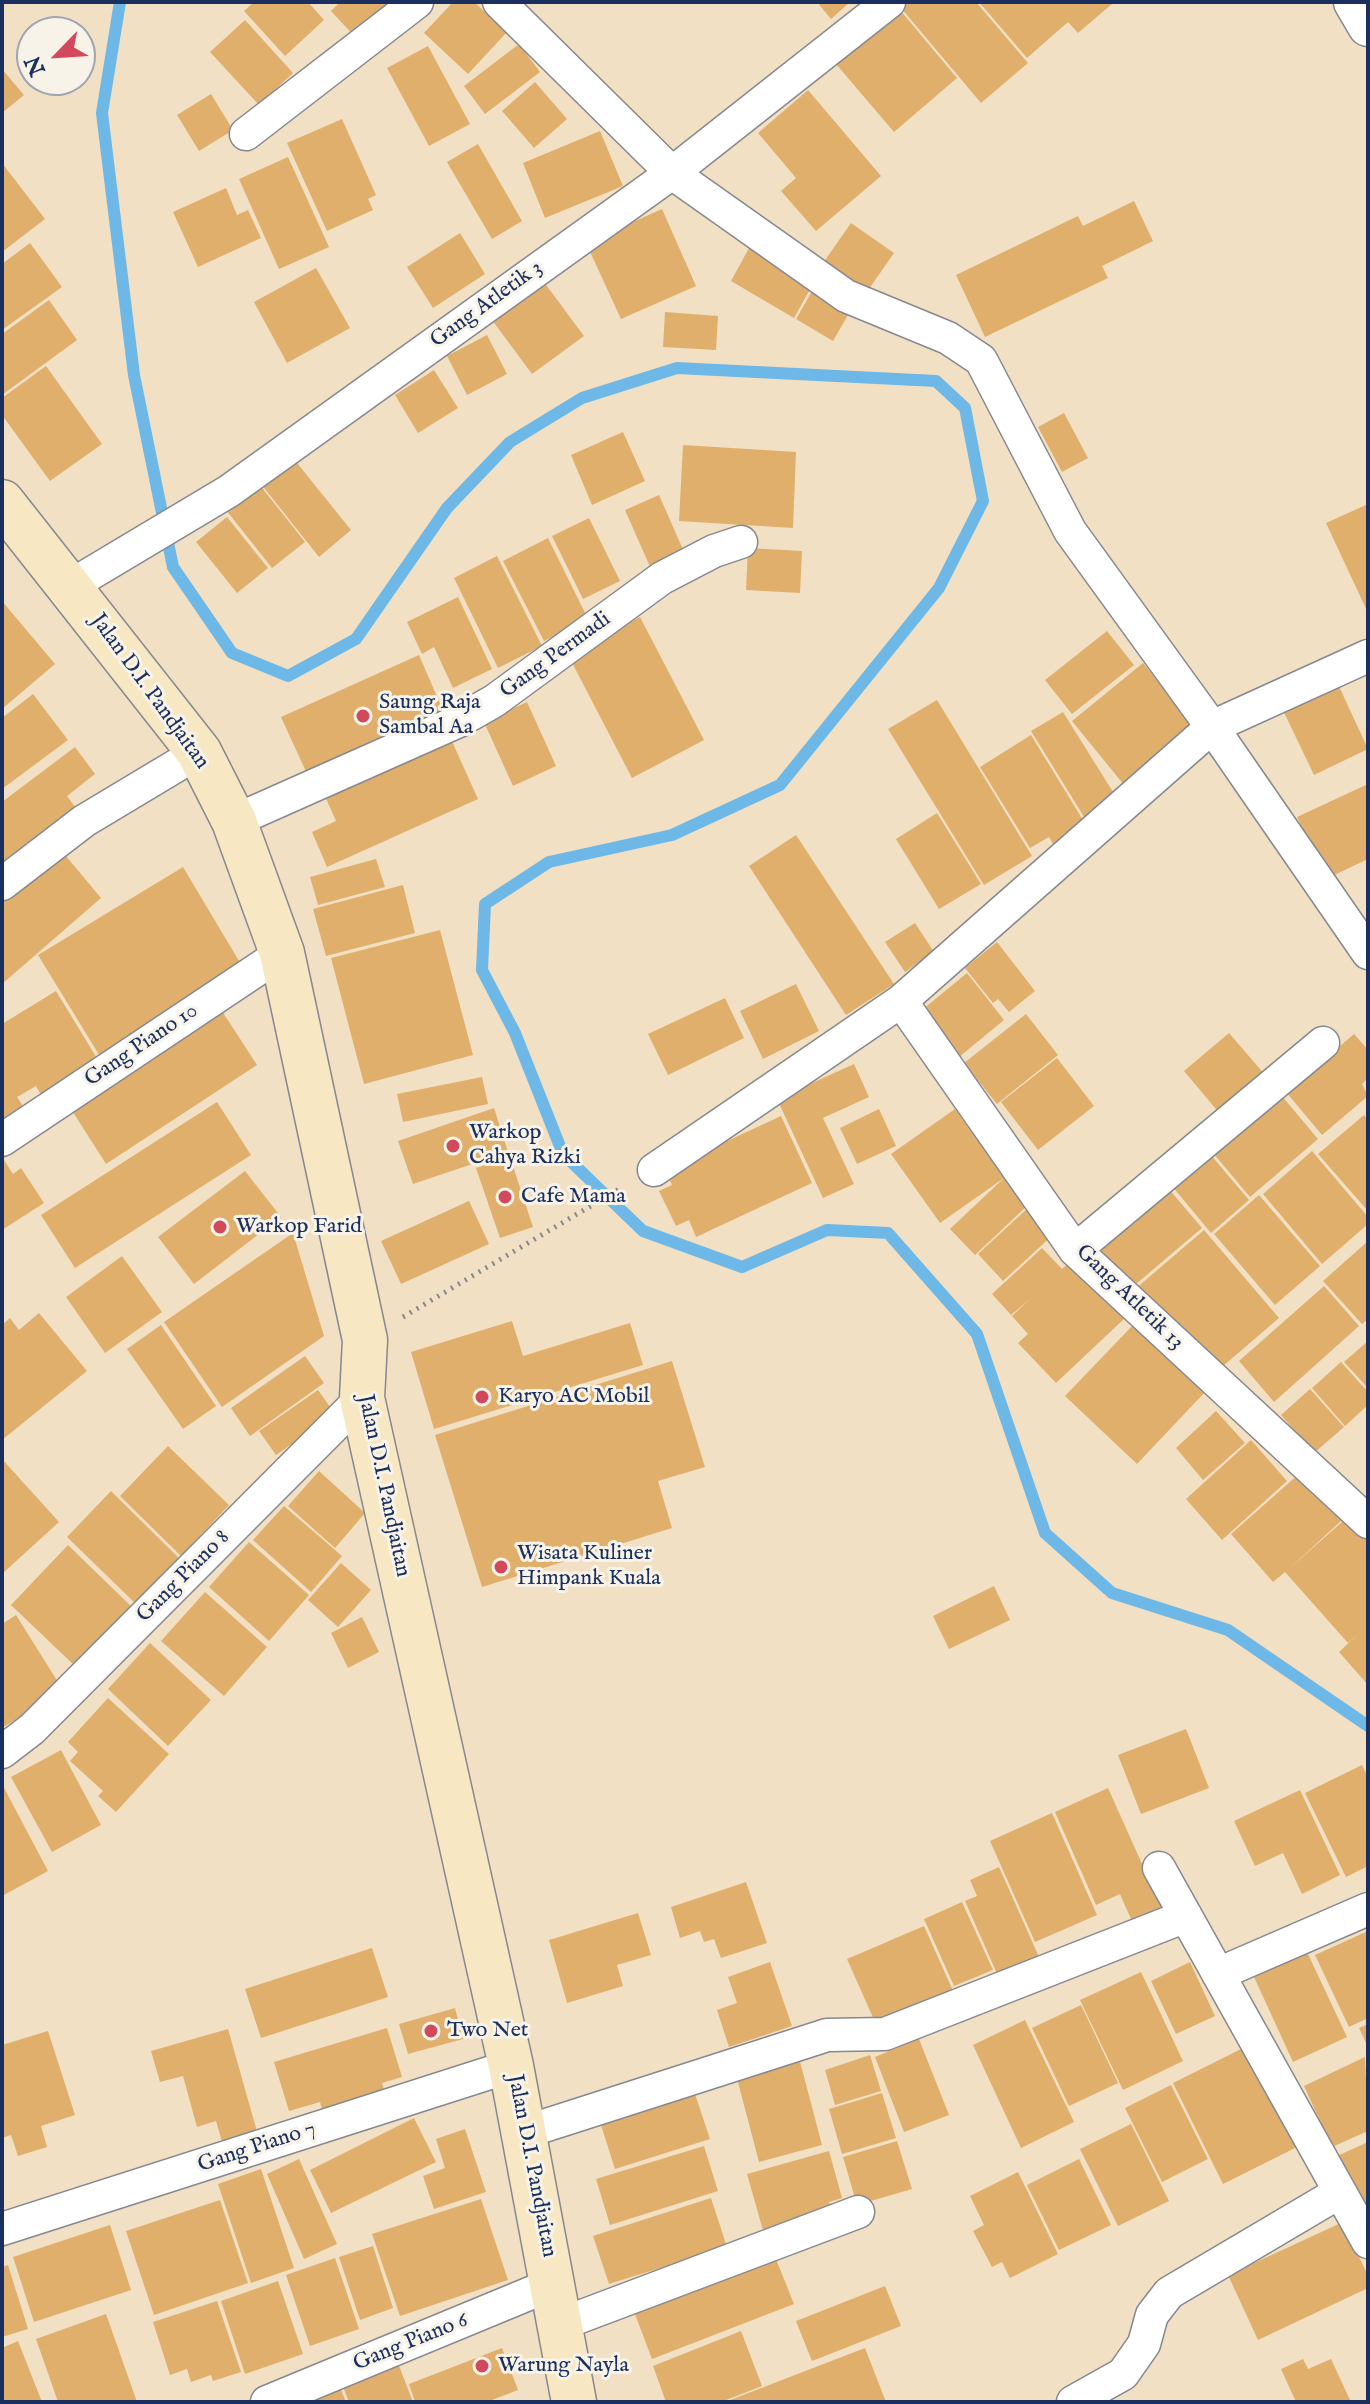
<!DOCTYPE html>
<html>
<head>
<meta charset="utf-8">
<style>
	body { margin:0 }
	#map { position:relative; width:1370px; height:2404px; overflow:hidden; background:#f1e0c3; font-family:"IM FELL English",serif }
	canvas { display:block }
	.frame { position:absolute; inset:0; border:4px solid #1b2f5e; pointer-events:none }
	.north { position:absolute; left:16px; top:16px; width:80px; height:80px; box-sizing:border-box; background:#f7f3e8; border:2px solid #9fa5b1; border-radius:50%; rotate:245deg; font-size:22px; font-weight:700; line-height:32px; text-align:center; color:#1b2f5e }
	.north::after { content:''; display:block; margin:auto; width:28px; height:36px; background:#d1495b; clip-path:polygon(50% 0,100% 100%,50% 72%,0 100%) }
</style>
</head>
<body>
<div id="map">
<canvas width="1370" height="2404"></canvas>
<div class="frame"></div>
<div class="north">N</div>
</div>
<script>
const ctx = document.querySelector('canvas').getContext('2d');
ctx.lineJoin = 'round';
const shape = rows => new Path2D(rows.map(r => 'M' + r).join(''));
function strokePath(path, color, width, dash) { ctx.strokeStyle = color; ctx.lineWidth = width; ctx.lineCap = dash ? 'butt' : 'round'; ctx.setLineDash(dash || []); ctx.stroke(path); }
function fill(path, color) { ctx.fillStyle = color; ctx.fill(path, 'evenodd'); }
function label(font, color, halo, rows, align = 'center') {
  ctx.font = font + ' "IM FELL English",serif'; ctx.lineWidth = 6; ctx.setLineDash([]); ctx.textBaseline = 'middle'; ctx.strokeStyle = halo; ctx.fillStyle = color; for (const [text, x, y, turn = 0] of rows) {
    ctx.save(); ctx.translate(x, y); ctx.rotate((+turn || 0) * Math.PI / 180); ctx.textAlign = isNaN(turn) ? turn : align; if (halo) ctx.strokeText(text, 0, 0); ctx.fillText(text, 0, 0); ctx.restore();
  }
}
const stream = shape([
	[120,2,102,113,134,375,173,567,232,653,288,676,356,639,447,508,510,442,582,398,677,368,936,381,965,408,983,501,939,588,780,785,672,835,549,862,485,904,482,970,515,1033,563,1154,643,1231,742,1267,827,1230,888,1233,977,1334,1045,1533,1112,1593,1228,1630,1368,1726]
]);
const building = shape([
	[254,2,308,2,324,20,285,56,244,11],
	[340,2,397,2,357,39,331,11],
	[453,2,474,2,507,32,468,74,424,33],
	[817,2,850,2,831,19],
	[908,2,976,2,1028,63,981,103,901,8],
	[979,2,1110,2,1112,4,1078,33,1068,22,1027,58],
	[900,10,957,78,894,132,836,64],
	[245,20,293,73,259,105,210,52],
	[519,44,540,72,485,114,464,86],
	[428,46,470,124,429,146,387,68],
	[2,69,24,95,2,113],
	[535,82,567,119,534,148,502,111],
	[808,90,881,176,816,231,781,191,796,178,758,133],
	[211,94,233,130,199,151,177,115],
	[342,119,376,195,368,199,373,210,327,231,287,143],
	[600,131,623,186,545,218,523,163],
	[478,144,522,221,492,239,447,162],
	[288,157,329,247,279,269,239,179],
	[2,163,45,219,2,252],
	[226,188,237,215,248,210,261,238,198,267,173,212],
	[1134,201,1153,241,1102,266,1108,278,985,337,956,275,1078,216,1083,226],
	[662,209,696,286,621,319,586,243],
	[851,223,894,253,864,296,821,266],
	[460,233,485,274,433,308,407,267],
	[30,243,62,287,2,330,2,264],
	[749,248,813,284,794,318,731,281],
	[316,268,350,328,287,363,254,302],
	[541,278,584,336,532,374,489,316],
	[815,286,852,308,833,341,796,319],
	[49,300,77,340,2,395,2,334],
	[665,312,718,316,716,350,663,347],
	[487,335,507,374,467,395,447,356],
	[46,366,102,444,50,481,2,415,2,398],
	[434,370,458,408,418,433,395,395],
	[1064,413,1088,458,1062,472,1038,427],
	[623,432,645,481,592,505,571,455],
	[683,445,796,452,793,528,679,521],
	[293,458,351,530,319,557,261,484],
	[259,484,305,542,272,568,226,510],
	[659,495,685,554,651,569,625,510],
	[1368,504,1368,613,1326,523],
	[227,517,268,568,237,593,196,542],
	[589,518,620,581,583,599,552,536],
	[548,538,588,619,544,641,503,561],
	[748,548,802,551,800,593,746,590],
	[497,556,542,646,498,668,454,578],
	[458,597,492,669,453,688,434,647,422,654,407,622],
	[2,601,55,664,2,709],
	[640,617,704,740,632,778,568,655],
	[1107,631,1134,665,1072,714,1045,680],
	[419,655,445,715,308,776,281,717],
	[1143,663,1196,728,1124,785,1072,721],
	[1336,680,1368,749,1314,775,1281,706],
	[33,694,68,740,2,789,2,718],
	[937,700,1032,856,984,885,888,729],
	[527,702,556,766,513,786,484,722],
	[1063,712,1118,800,1086,820,1031,731],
	[1031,735,1086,825,1053,844,1049,837,1030,848,980,767],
	[450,737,478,799,327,867,312,832,336,821,324,794],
	[75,747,95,774,67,796,78,811,2,868,2,802],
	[1368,784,1368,859,1326,879,1297,817],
	[937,813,981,884,939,909,896,839],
	[796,835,894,984,846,1015,749,866],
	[61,850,101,898,2,984,2,901],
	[376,859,385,887,318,905,310,877],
	[183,867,245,971,101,1058,38,955],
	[403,885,415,933,326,956,313,909],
	[915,923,934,952,905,972,885,942],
	[440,930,473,1055,364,1084,331,958],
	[997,942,1035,991,1009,1012,998,999,993,1003,965,968],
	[967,973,1004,1020,959,1057,922,1010],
	[796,984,819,1031,763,1059,740,1011],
	[56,991,98,1060,41,1095,36,1086,17,1097,23,1106,2,1119,2,1024],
	[725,998,744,1038,668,1075,648,1034],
	[222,1011,257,1065,106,1164,71,1109],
	[1026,1014,1058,1055,997,1104,964,1063],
	[1229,1033,1266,1076,1221,1115,1184,1071],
	[1354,1034,1368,1050,1368,1078,1362,1084,1368,1096,1322,1135,1286,1092],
	[1057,1058,1094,1106,1038,1150,1001,1102],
	[854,1064,869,1097,823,1118,854,1184,823,1198,777,1099],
	[482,1077,488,1104,403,1122,397,1094],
	[1281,1095,1318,1139,1250,1197,1213,1153],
	[217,1102,251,1155,75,1268,41,1215],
	[494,1108,508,1152,413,1184,398,1141],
	[879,1109,896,1146,857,1164,840,1128],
	[955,1109,1004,1178,940,1223,891,1154],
	[1364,1115,1368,1120,1368,1211,1318,1154],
	[781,1116,812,1183,696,1237,689,1220,676,1226,659,1191,672,1185,665,1170],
	[1312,1151,1368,1217,1368,1224,1322,1264,1263,1194],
	[1210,1154,1249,1200,1211,1233,1172,1186],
	[2,1157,13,1174,21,1168,44,1203,2,1230],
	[510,1157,533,1227,500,1238,476,1168],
	[245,1171,281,1217,194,1284,158,1237],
	[1004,1178,1028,1205,975,1255,950,1229],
	[1168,1188,1202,1228,1129,1290,1095,1250],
	[1259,1195,1320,1266,1275,1305,1214,1234],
	[469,1201,489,1244,401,1284,381,1241],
	[1029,1207,1055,1233,1003,1281,978,1254],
	[1204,1230,1279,1318,1215,1373,1134,1290],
	[293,1233,324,1336,222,1407,164,1322],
	[1368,1241,1368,1319,1362,1324,1323,1281],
	[1042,1248,1062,1269,1072,1260,1125,1318,1056,1383,1018,1343,1028,1334,1012,1316,1030,1299,1011,1315,992,1294],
	[122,1256,162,1312,105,1353,66,1297],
	[1324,1286,1359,1326,1274,1402,1239,1361],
	[39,1313,87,1371,2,1440,2,1325,10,1318,19,1330],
	[512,1321,523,1356,630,1323,643,1365,434,1429,411,1352],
	[1134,1324,1205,1392,1137,1464,1065,1396],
	[161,1325,216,1406,183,1429,127,1349],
	[1368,1341,1368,1388,1344,1362],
	[305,1356,324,1383,250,1436,231,1408],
	[672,1361,705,1467,658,1481,672,1528,482,1587,435,1435],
	[1341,1362,1368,1392,1368,1405,1345,1426,1312,1388],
	[1310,1389,1344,1427,1314,1453,1281,1415],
	[318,1390,335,1414,276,1455,259,1431],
	[1216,1411,1245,1443,1203,1480,1176,1448],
	[1251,1440,1287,1481,1222,1540,1186,1499],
	[168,1446,229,1505,181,1556,120,1496],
	[2,1459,59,1522,2,1574],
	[319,1471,365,1513,335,1548,288,1506],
	[1300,1473,1342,1520,1288,1570,1352,1513,1368,1531,1368,1685,1339,1652,1360,1632,1348,1643,1285,1572,1273,1582,1231,1534],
	[111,1491,180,1559,137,1605,67,1537],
	[284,1506,342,1556,311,1592,253,1540],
	[249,1542,309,1595,269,1641,209,1587],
	[68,1545,134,1609,77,1668,11,1605],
	[341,1563,371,1590,338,1627,308,1600],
	[994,1586,1010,1620,949,1649,933,1616],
	[205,1592,267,1647,224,1696,161,1641],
	[16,1615,63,1690,2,1728,2,1624],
	[362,1617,379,1652,348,1668,331,1633],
	[150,1643,211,1700,168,1746,108,1689],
	[108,1698,169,1754,116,1812,98,1796,103,1791,70,1761,78,1752,68,1742],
	[1186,1729,1209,1788,1141,1814,1118,1755],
	[61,1750,101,1825,52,1852,11,1777],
	[1362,1765,1368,1777,1368,1866,1346,1877,1305,1793],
	[2,1784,48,1871,2,1896],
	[1108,1788,1164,1913,1134,1926,1120,1894,1096,1905,1055,1812],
	[1300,1790,1340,1875,1302,1894,1283,1853,1255,1866,1234,1821],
	[1052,1813,1097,1915,1035,1942,990,1841],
	[999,1867,1039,1957,998,1976,965,1901,977,1896,970,1880],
	[746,1882,767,1943,721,1958,714,1939,704,1942,700,1931,680,1938,671,1907],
	[962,1902,993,1970,954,1986,924,1919],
	[638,1913,651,1955,617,1965,623,1986,567,2003,549,1940],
	[924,1926,954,1993,895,2019,893,2013,875,2022,847,1959],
	[1368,1931,1368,2018,1349,2027,1315,1955],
	[372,1948,388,1997,261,2038,245,1989],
	[1307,1952,1347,2037,1293,2062,1254,1977],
	[770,1962,792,2026,729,2047,717,2010,737,2003,728,1977],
	[1190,1962,1215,2016,1176,2034,1151,1981],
	[1141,1972,1183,2061,1123,2090,1080,2000],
	[1081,2005,1118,2083,1069,2106,1032,2028],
	[455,2008,463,2039,408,2054,399,2024],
	[1025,2020,1074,2122,1021,2148,973,2045],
	[1368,2024,1368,2047,1359,2028],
	[387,2028,402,2077,382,2083,385,2093,323,2112,320,2102,289,2111,274,2062],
	[228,2029,258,2135,223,2145,216,2121,197,2127,183,2076,160,2082,151,2051],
	[48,2031,75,2115,41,2126,47,2147,18,2156,11,2135,2,2138,2,2045],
	[919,2039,949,2115,904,2132,875,2057],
	[1251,2044,1301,2145,1223,2184,1173,2083],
	[798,2054,822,2145,759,2162,735,2071],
	[870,2055,881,2091,835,2105,825,2070],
	[1365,2057,1368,2131,1332,2147,1304,2086],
	[1171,2085,1208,2159,1162,2182,1125,2108],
	[693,2088,710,2139,615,2169,599,2119],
	[882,2093,896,2138,842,2154,829,2109],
	[414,2118,436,2162,331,2213,310,2170],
	[1131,2124,1169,2201,1118,2226,1080,2149],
	[465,2129,486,2192,434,2209,423,2176,445,2168,436,2139],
	[897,2141,912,2189,857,2205,843,2157],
	[1368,2142,1368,2222,1337,2156],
	[704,2146,718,2191,610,2225,596,2179],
	[829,2151,842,2198,829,2202,833,2216,764,2234,747,2174],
	[299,2159,337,2244,304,2259,267,2174],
	[1079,2159,1111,2225,1059,2250,1027,2185],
	[261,2169,294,2268,251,2283,218,2184],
	[1018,2172,1058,2254,1010,2278,1002,2262,992,2267,973,2231,984,2225,970,2196],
	[711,2198,727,2247,609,2284,593,2236],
	[481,2199,508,2280,400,2316,372,2234],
	[220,2200,248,2283,154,2315,126,2231],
	[1343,2222,1368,2276,1368,2288,1258,2340,1228,2275],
	[110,2225,131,2290,34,2322,13,2257],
	[373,2246,393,2308,360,2320,339,2257],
	[774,2254,794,2304,652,2359,633,2309],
	[335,2258,359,2329,310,2346,286,2275],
	[8,2265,28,2329,2,2337,2,2267],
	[278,2281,303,2354,245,2374,221,2301],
	[885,2286,901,2326,812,2361,796,2321],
	[217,2301,241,2372,213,2381,211,2375,191,2382,187,2369,170,2375,153,2322],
	[106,2314,137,2402,58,2402,36,2339],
	[741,2331,762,2386,721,2402,666,2402,653,2366],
	[18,2341,42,2402,2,2402,2,2348],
	[502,2348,518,2390,487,2402,415,2402,409,2384],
	[865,2348,886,2402,725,2402],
	[396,2358,413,2402,349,2402,340,2379],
	[1303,2359,1308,2369,1331,2359,1350,2400,1296,2402,1281,2369],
	[337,2380,346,2402,289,2402]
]);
const path = shape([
	[403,1317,621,1188]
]);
const minor = shape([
	[499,2,672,173,846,296,948,338,981,360,1070,531,1212,727,1368,953],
	[246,134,417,2],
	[70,586,229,491,672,173,889,2],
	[234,821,459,721,494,701,662,578,714,551,741,542],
	[2,884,84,821,199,752],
	[901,1001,1075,1250,1368,1522],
	[2,1140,282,953],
	[654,1170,901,1001,1212,727,1368,656],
	[1075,1250,1323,1043],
	[2,1752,32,1729,362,1398],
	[1159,1868,1368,2242],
	[1218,1974,1368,1909],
	[525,2132,827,2035,885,2034,1186,1916],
	[2,2229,511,2066],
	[561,2324,858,2212],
	[267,2402,555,2283],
	[1073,2402,1123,2374,1144,2344,1152,2315,1169,2293,1340,2192]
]);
const tertiary = shape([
	[1354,2,1368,26]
]);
const secondary = shape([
	[2,502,199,752,234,821,282,953,365,1340,362,1398,511,2066,574,2402]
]);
const markers = [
	[363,716,8,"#d1495b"],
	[453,1146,8,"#d1495b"],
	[505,1197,8,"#d1495b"],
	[220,1227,8,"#d1495b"],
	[482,1397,8,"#d1495b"],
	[501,1567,8,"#d1495b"],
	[431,2031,8,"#d1495b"],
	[482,2366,8,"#d1495b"]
];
const streetNames = [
	["Gang Atletik 3",487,305,-36],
	["Gang Permadi",556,656,-36],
	["Jalan D.I. Pandjaitan",149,692,54],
	["Gang Piano 10",142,1046,-34],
	["Gang Atletik 13",1129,1298,44],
	["Jalan D.I. Pandjaitan",383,1486,78],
	["Gang Piano 8",184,1577,-45],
	["Gang Piano 7",257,2148,-18],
	["Jalan D.I. Pandjaitan",531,2166,79],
	["Gang Piano 6",411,2343,-22]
];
const poiNames = [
	["Saung Raja",379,703],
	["Sambal Aa",379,728],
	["Warkop",469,1133],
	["Cahya Rizki",469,1158],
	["Cafe Mama",521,1197],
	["Warkop Farid",236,1227],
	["Karyo AC Mobil",498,1397],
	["Wisata Kuliner",517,1554],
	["Himpank Kuala",517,1579],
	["Two Net",447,2031],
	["Warung Nayla",498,2366]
];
strokePath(stream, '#6eb8e7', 12);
fill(building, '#e1af6c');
strokePath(minor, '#868890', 35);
strokePath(tertiary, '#868890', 43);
strokePath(secondary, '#868890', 47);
strokePath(path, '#868890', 5, [2, 6]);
strokePath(minor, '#fff', 32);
strokePath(tertiary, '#fff', 40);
strokePath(secondary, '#f8e7c3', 44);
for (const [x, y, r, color] of markers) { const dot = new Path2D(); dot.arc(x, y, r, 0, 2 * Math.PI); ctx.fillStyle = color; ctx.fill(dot); strokePath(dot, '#f7f3e8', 3); }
label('22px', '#1b2f5e', '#f7f3e8', streetNames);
label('22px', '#1b2f5e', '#f7f3e8', poiNames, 'left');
</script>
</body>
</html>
